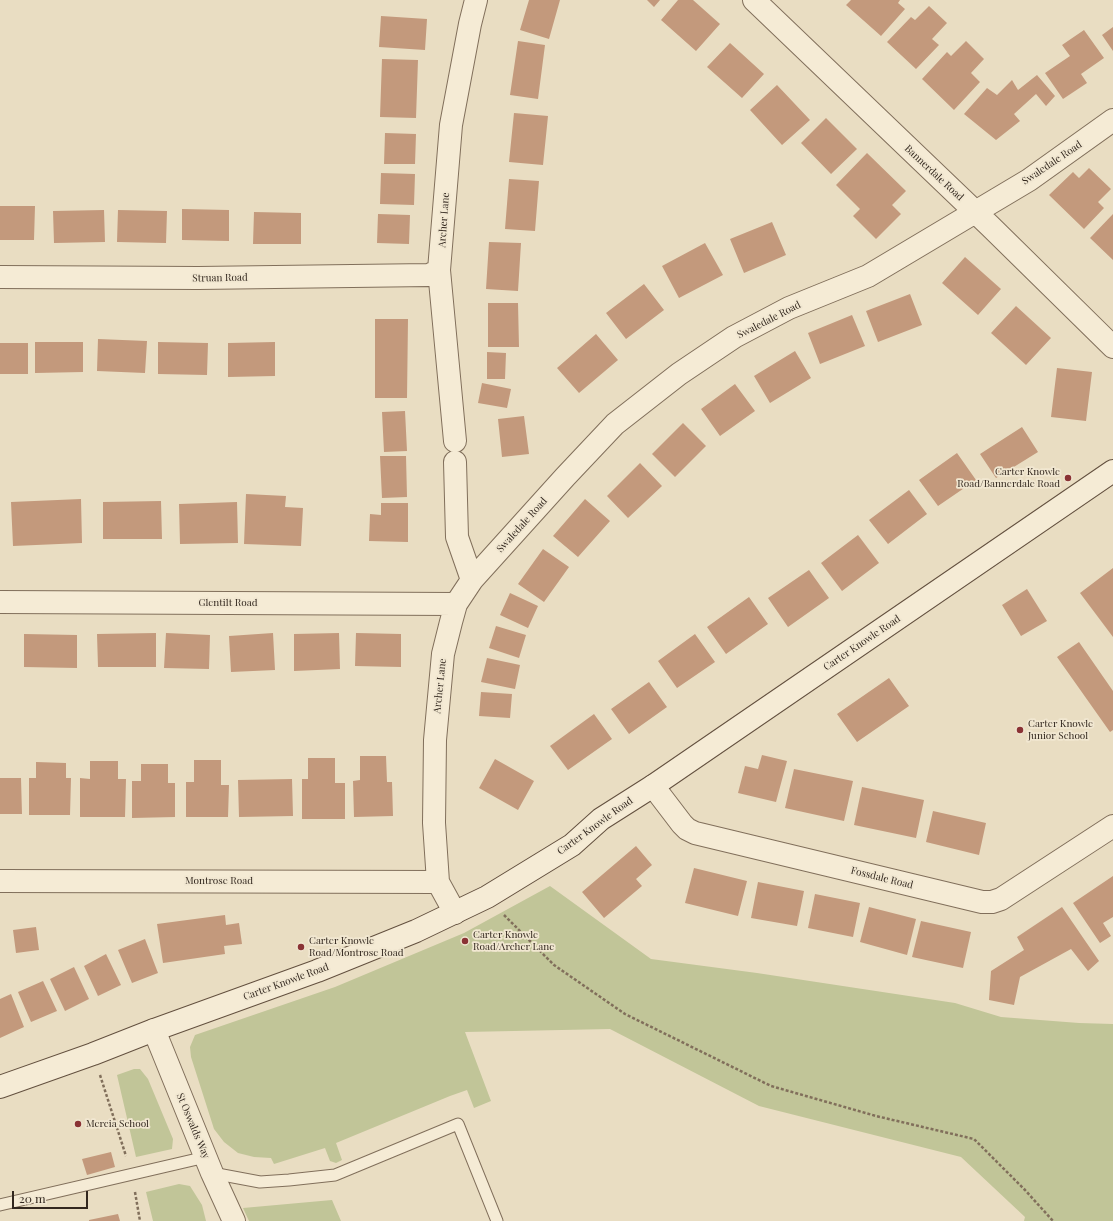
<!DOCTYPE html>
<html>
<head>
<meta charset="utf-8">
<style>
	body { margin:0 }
	#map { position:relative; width:1113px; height:1221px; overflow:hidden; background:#e9ddc2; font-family:"Playfair Display",serif }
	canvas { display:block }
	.scale { position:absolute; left:12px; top:1191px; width:76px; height:18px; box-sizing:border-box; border:2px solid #32271e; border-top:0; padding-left:5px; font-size:12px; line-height:14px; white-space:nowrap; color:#32271e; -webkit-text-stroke:3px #f1e7d1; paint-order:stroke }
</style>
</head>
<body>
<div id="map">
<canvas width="1113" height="1221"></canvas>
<div class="scale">20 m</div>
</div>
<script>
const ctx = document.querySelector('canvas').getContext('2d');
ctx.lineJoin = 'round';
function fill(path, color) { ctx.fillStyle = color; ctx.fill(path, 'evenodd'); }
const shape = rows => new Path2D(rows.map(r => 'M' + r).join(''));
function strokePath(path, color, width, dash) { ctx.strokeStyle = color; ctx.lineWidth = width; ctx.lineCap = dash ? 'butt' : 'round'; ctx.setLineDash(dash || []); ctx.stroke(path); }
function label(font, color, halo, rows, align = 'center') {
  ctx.font = font + ' "Playfair Display",serif'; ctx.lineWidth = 3.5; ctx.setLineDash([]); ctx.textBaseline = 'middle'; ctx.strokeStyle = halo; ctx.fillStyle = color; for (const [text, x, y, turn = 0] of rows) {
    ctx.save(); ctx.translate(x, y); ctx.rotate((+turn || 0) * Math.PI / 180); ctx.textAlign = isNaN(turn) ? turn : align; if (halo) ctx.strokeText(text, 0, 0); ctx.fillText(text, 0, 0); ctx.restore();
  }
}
const green = shape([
	[550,886,651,959,757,973,955,1003,1001,1017,1079,1023,1113,1024,1113,1221,1024,1221,1025,1217,961,1157,759,1106,610,1029,465,1032,491,1101,474,1108,467,1090,450,1096,336,1143,342,1160,336,1163,330,1161,325,1148,274,1164,271,1158,254,1157,238,1153,224,1142,214,1129,191,1057,190,1047,195,1035,335,987,464,933],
	[134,1069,140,1069,148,1079,173,1139,172,1149,136,1157,117,1075],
	[179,1184,190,1186,202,1205,206,1221,153,1221,146,1192],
	[332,1200,341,1221,249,1221,243,1208]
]);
const building = shape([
	[529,0,560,0,549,39,520,30],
	[647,0,660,0,654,7],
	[678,0,693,0,720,24,696,51,661,20],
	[851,0,900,0,898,3,905,9,881,36,846,5],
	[929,6,947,23,932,39,939,45,916,69,887,42,911,17,915,20],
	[381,16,427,19,425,50,379,47],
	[1113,27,1113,51,1102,35],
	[1084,30,1104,58,1081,74,1087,83,1063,99,1045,73,1070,56,1062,45],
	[518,41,545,45,538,99,510,95],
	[966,41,984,59,971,73,980,82,954,110,922,79,947,52,951,56],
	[730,43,764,74,742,98,707,67],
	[382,59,418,60,416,118,380,117],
	[1037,75,1055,96,1046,106,1036,94,1014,114,1020,121,996,140,964,114,987,88,997,95,1012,80,1018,90],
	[777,85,810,120,782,145,750,110],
	[514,113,548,116,543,165,509,162],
	[826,118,857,149,831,174,801,143],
	[385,133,416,134,415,164,384,164],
	[867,153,906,191,892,205,901,214,876,239,853,216,860,209,836,185],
	[1089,168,1111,189,1098,202,1104,208,1084,229,1049,195,1073,172,1079,178],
	[381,173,415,174,414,205,380,204],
	[509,179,539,181,535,231,505,229],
	[0,206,35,206,34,240,0,240],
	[182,209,229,210,229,241,182,240],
	[104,210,105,242,54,243,53,211],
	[118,210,167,211,166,243,117,242],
	[254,212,301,213,301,244,253,244],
	[378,214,410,215,409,244,377,243],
	[1113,214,1113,260,1090,238],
	[772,222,786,255,744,273,730,239],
	[489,242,521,243,518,291,486,289],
	[705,243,723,275,679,298,662,266],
	[965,257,1001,289,978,315,942,283],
	[644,284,664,310,626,339,606,313],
	[910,294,922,325,878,342,866,311],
	[488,303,518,303,519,347,488,347],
	[1016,306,1051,338,1026,365,991,333],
	[852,315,865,346,820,364,808,333],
	[375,319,408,319,407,398,375,398],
	[596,334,618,360,579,393,557,368],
	[98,339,147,341,145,373,97,371],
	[35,342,83,342,83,372,35,373],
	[158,342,208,343,207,375,158,374],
	[275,342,275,376,228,377,228,343],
	[0,343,28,343,28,374,0,374],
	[795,351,811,378,770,403,754,376],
	[487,352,506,353,505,379,487,379],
	[1057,368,1092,372,1086,421,1051,417],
	[482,383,511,389,507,408,478,403],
	[735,384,755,411,720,436,701,409],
	[405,411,407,451,384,452,382,412],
	[524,416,529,454,502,457,498,419],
	[683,423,706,446,675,477,652,454],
	[1022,427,1038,452,996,478,980,454],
	[957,453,976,480,938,506,919,480],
	[380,456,406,456,407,497,382,498],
	[640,463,662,486,628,518,607,496],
	[909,490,927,514,888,544,869,520],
	[246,494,286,496,285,507,303,508,301,546,244,544],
	[81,499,82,543,13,546,11,502],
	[585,499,610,521,578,557,553,536],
	[161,501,162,539,103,539,103,502],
	[237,502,238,543,180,544,179,504],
	[381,503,408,503,408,542,369,541,370,514,381,515],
	[858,535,879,563,842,591,821,563],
	[543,549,569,567,544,602,518,584],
	[1113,568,1113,637,1080,593],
	[809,570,829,598,788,627,768,598],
	[1027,589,1047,621,1021,636,1002,605],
	[510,593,538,606,528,628,500,615],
	[749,597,768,624,726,654,707,627],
	[496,626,526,635,519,658,489,648],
	[156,633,156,667,98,667,97,634],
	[166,633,210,635,209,669,164,668],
	[273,633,275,670,231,672,229,636],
	[339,633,340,669,294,671,294,634],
	[356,633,401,634,401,667,355,666],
	[24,634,77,635,77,668,24,667],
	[695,634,715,662,677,688,658,661],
	[1079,642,1113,691,1113,730,1110,732,1057,657],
	[487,658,520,665,515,689,481,682],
	[889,678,909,706,857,742,837,714],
	[649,682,667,707,629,734,611,709],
	[481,692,512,694,510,718,479,716],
	[594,714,612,739,568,770,550,746],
	[762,755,787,761,776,802,738,793,745,766,758,769],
	[360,756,386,756,387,782,392,782,393,816,354,817,353,781,360,780],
	[308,758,335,758,335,783,345,783,345,819,302,819,302,779,308,779],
	[495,759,534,781,518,810,479,788],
	[194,760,221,760,221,785,229,785,228,817,186,817,186,782,194,782],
	[90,761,118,761,118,779,126,779,125,817,80,817,80,778,90,779],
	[36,762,66,763,66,778,71,778,70,815,29,815,29,778,36,778],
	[141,764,168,764,168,783,175,783,175,817,132,818,132,781,141,781],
	[794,769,853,781,844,821,785,808],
	[0,778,21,778,22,814,0,814],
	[292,779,293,816,239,817,238,780],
	[862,787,924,800,916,838,854,825],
	[933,811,986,823,979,855,926,842],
	[636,846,652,865,636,879,642,886,604,918,582,892],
	[694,868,747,881,738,916,685,903],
	[1113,876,1113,917,1103,923,1111,936,1100,943,1073,903],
	[758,882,804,891,797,926,751,918],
	[815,894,860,903,853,937,808,928],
	[869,907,916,919,907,955,860,942],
	[1062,907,1099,961,1088,971,1071,949,1020,977,1014,1005,989,1000,991,971,1024,950,1017,937],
	[225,915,226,925,239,923,242,944,224,946,225,954,163,963,157,924],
	[921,921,971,932,963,968,912,957],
	[36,927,39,950,16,953,13,930],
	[145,939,158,973,132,983,118,950],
	[106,954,121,985,98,996,84,966],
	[74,967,89,999,65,1011,50,979],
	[43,981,57,1011,31,1022,18,992],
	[11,994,24,1027,0,1038,0,999],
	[111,1152,115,1167,87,1175,82,1159],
	[118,1214,120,1221,89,1221,89,1220]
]);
const path = shape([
	[504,915,554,965,625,1014,771,1086,876,1116,974,1139,1025,1190,1053,1221],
	[100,1075,126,1156],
	[135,1192,140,1221]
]);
const lane = shape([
	[212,1173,260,1182,289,1180,335,1175,458,1124,497,1221],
	[0,1205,206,1157]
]);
const street = shape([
	[754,0,990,226,1113,347],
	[0,277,198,278,429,275,439,270],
	[455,441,439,270,451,125,470,24,476,0],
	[455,462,457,537,472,580],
	[0,602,456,604],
	[653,786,682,824,687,829,695,833,982,902,992,902,1001,899,1113,826],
	[0,881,438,882],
	[455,913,438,882,434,823,435,740,443,654,451,622,456,604,472,580,565,477,615,424,679,374,734,337,789,308,868,276,1029,180,1113,120],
	[154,1030,212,1173,234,1221]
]);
const secondary = shape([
	[0,1087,93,1054,154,1030,317,971,416,931,487,897,572,845,601,819,653,786,1113,471]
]);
const markers = [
	[1068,478,4,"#8a3234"],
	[1020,730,4,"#8a3234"],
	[465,941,4,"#8a3234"],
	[301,947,4,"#8a3234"],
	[78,1124,4,"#8a3234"]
];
const streetNames = [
	["Swaledale Road",1052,163,-34],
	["Bannerdale Road",934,173,43],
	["Archer Lane",444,220,-86],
	["Struan Road",220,278,-1],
	["Swaledale Road",769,320,-27],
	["Swaledale Road",522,525,-48],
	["Glentilt Road",228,603],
	["Carter Knowle Road",862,643,-34],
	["Archer Lane",440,686,-84],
	["Carter Knowle Road",595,826,-36],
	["Fossdale Road",882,878,14],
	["Montrose Road",219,881],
	["Carter Knowle Road",286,982,-20],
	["St Oswalds Way",193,1126,67]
];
const poiNames = [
	["Carter Knowle",1060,472,"right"],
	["Road/Bannerdale Road",1060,484,"right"],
	["Carter Knowle",1028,724],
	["Junior School",1028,736],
	["Carter Knowle",473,935],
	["Road/Archer Lane",473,947],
	["Carter Knowle",309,941],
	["Road/Montrose Road",309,953],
	["Mercia School",86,1124]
];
fill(green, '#c1c598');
fill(building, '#c3997c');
strokePath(lane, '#816f5b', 13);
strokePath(street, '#816f5b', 24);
strokePath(secondary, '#63503f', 24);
strokePath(path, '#816f5b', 2.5, [3, 2]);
strokePath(lane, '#f5ebd5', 11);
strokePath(street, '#f5ebd5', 22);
strokePath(secondary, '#f5ebd5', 22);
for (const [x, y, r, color] of markers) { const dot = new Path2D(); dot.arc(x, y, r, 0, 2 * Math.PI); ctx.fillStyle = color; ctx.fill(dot); strokePath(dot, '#f1e7d1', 1.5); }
label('10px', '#32271e', '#f1e7d1', streetNames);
label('10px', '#32271e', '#f1e7d1', poiNames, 'left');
</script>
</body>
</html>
